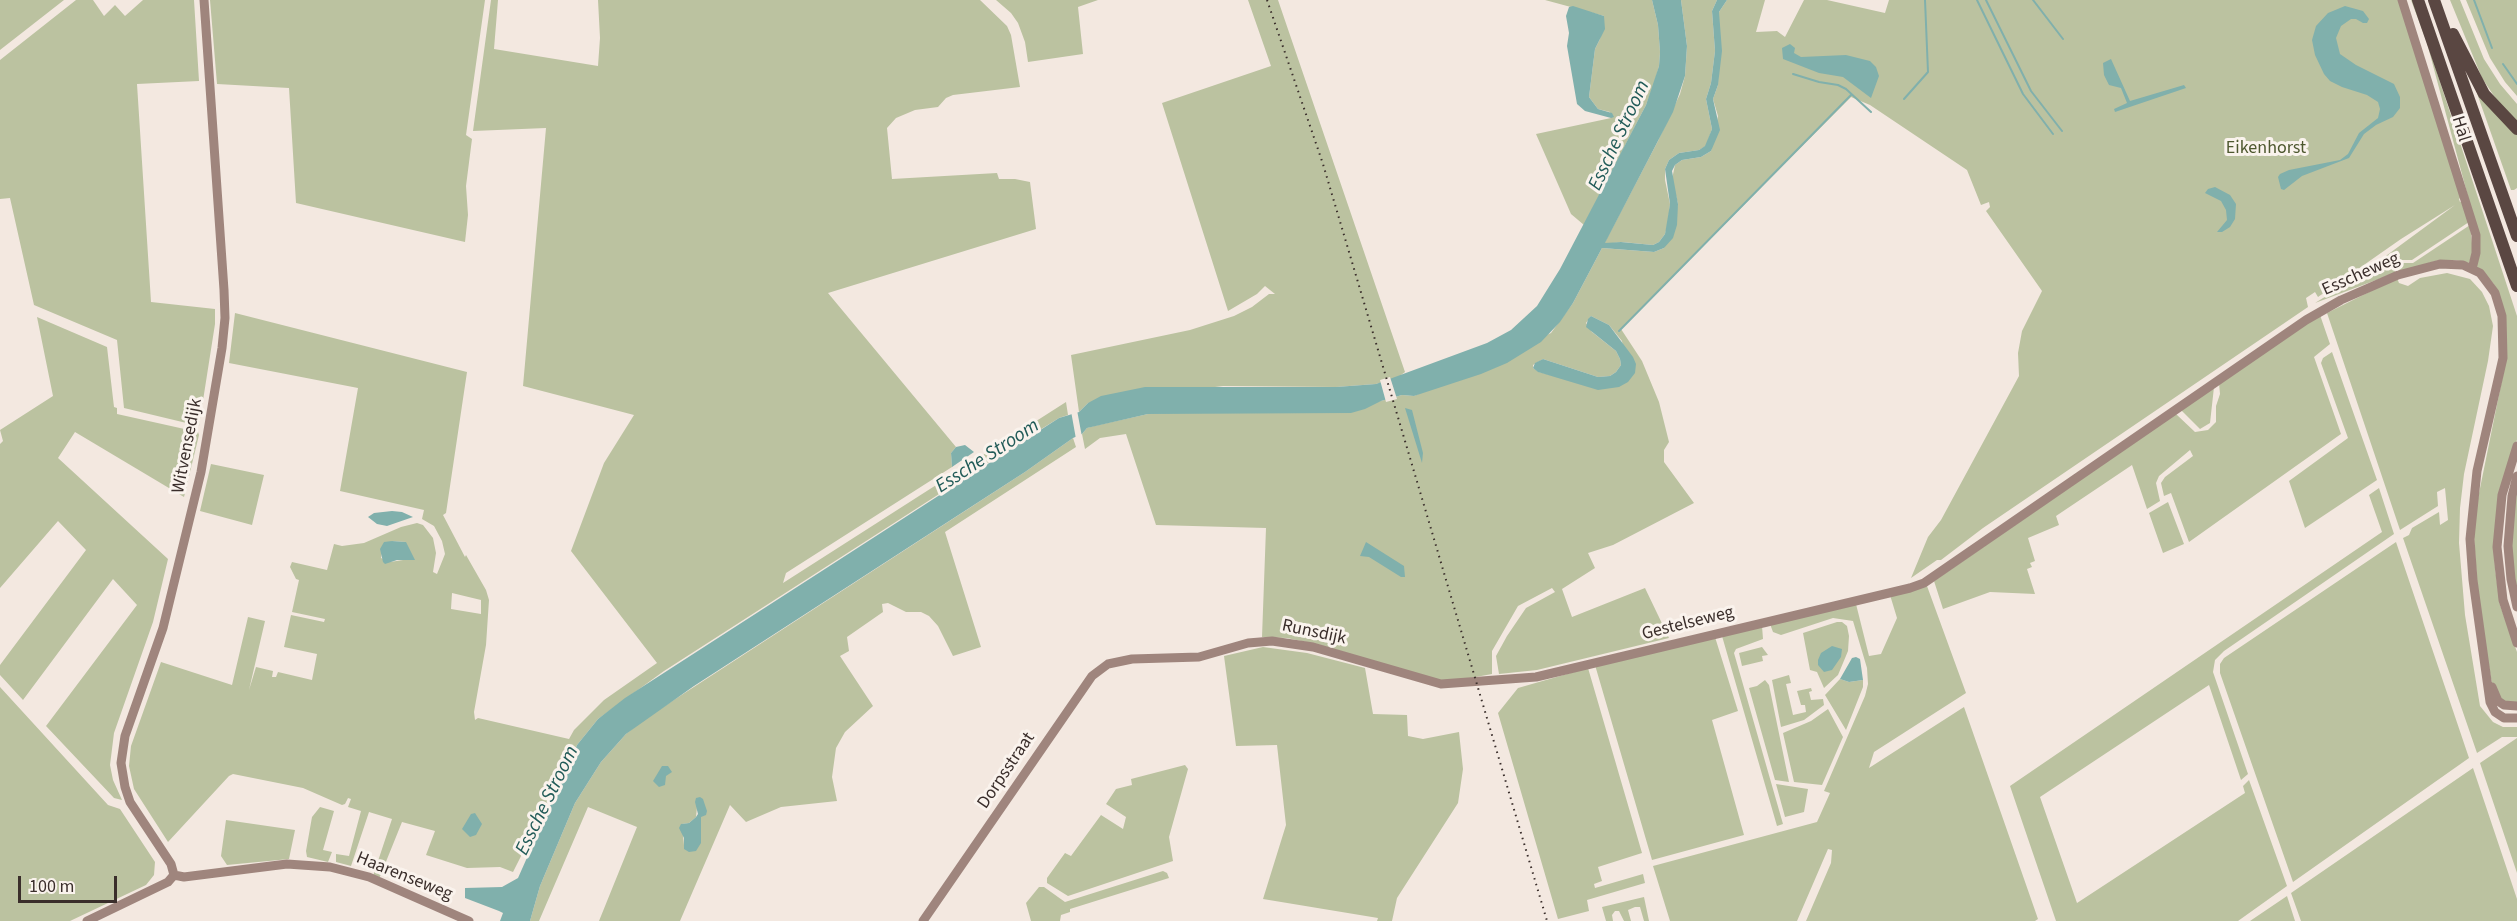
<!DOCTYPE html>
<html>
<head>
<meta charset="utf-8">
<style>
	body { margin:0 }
	#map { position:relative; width:2517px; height:921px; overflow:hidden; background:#f3e8e0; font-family:"Source Sans 3",sans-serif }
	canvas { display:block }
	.scale { position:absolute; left:18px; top:876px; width:99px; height:27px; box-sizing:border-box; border:3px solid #3a2e2b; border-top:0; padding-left:8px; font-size:18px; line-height:21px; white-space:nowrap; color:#3a2e2b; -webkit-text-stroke:4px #faf3ed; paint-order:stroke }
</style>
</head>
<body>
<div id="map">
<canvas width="2517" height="921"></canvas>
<div class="scale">100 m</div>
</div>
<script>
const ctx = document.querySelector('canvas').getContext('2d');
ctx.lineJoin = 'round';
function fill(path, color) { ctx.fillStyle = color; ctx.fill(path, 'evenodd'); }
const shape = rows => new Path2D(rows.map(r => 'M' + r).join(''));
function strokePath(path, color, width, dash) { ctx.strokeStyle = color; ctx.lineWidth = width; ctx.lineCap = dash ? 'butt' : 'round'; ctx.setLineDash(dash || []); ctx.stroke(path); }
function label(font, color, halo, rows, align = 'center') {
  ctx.font = font + ' "Source Sans 3",sans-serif'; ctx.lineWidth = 6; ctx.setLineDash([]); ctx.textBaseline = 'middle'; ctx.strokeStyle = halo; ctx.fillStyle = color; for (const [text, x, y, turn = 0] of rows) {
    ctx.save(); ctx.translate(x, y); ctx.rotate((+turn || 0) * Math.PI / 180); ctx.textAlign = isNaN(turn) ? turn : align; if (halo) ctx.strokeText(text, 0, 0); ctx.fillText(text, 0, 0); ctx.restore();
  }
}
const green = shape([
	[0,0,64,0,0,50],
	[76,0,93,0,104,16,115,5,125,16,143,0,194,0,199,81,137,84,151,302,215,309,215,324,199,426,124,408,117,340,34,305,10,198,0,199,0,60],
	[210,0,485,0,466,135,472,139,466,186,468,215,465,242,296,203,289,88,217,84],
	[491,0,498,0,494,49,598,66,600,38,598,0,980,0,1007,26,1011,35,1020,87,953,95,946,98,938,107,915,110,896,118,887,128,892,179,997,173,999,179,1015,179,1030,182,1036,229,828,293,956,447,951,453,952,467,786,573,783,583,1066,402,1068,415,1059,418,1006,451,664,671,598,719,577,745,513,872,500,867,467,868,426,855,435,831,402,822,379,879,373,876,392,819,369,812,351,866,336,862,336,854,349,856,361,811,348,807,351,799,348,798,345,804,342,805,303,788,233,774,229,776,168,842,134,789,129,766,131,746,161,662,232,685,248,617,265,621,249,690,256,667,273,671,272,677,276,677,278,672,312,680,317,654,284,647,291,615,324,622,325,619,292,612,299,580,296,579,290,567,292,562,327,570,334,544,342,546,364,543,401,527,417,523,423,525,433,538,436,553,433,572,437,574,445,554,442,541,434,526,422,519,424,510,340,491,358,388,229,363,235,313,467,372,446,513,443,515,465,557,466,555,486,590,489,600,486,645,474,712,475,720,478,718,569,739,574,730,604,700,657,663,571,551,604,463,634,415,523,386,546,128,473,131],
	[392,541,406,542,403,560,390,562,381,558,382,552],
	[452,593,481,600,481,614,451,609],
	[996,0,1098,0,1078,7,1083,54,1028,62,1025,42,1018,23,1011,13],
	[1248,0,1278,0,1405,372,1397,378,1376,384,1336,387,1223,386,1088,403,1079,412,1071,355,1190,330,1234,316,1252,307,1269,294,1275,294,1265,286,1257,294,1228,311,1162,103,1271,66],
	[1545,0,1652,0,1658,25,1660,52,1659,66,1654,84,1646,105,1584,225,1571,214,1536,134,1611,118,1610,112,1598,109,1589,97,1595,49,1600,39,1604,16],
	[1681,0,1717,0,1712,11,1715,51,1711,83,1706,99,1712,129,1706,146,1699,150,1679,153,1669,160,1665,169,1665,180,1670,204,1668,223,1665,234,1659,242,1653,245,1622,242,1604,244,1658,141,1680,94,1685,76,1687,46],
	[1727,0,1765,0,1756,32,1777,31,1785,37,1804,0,1827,0,1885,13,1889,0,2399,0,2461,197,2459,199,2460,202,2462,201,2469,222,2412,260,2397,260,2394,264,2395,273,2315,303,2360,275,2455,205,2401,239,2318,297,2315,292,2306,298,2308,307,1983,528,1941,560,1937,560,1911,578,1928,537,1941,520,2019,376,2018,353,2022,331,2042,291,1986,211,1990,207,1989,202,1981,205,1967,170,1870,105,1851,97,1621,329,1642,361,1659,402,1669,442,1664,450,1664,462,1694,503,1613,545,1588,553,1595,568,1562,589,1572,617,1645,588,1669,638,1537,670,1499,674,1496,656,1507,636,1526,608,1555,592,1552,588,1518,606,1492,651,1492,674,1454,681,1445,682,1320,645,1287,638,1262,637,1266,528,1156,525,1126,434,1100,438,1085,449,1082,434,1087,428,1094,426,1148,414,1381,401,1402,395,1414,396,1551,333,1573,303,1602,248,1654,252,1664,248,1678,204,1672,179,1675,165,1682,160,1701,157,1711,151,1718,116,1713,99,1718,85,1719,12],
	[1591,316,1609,325,1622,341,1628,382,1577,382,1539,372,1533,368,1533,365,1543,359,1598,377,1610,376,1616,372,1621,365,1620,359,1616,351,1592,332,1586,323],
	[2411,0,2413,0,2517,316,2517,440,2511,454,2494,542,2495,568,2500,605,2517,652,2517,703,2505,704,2492,684,2479,609,2474,537,2476,508,2504,370,2499,294,2493,283,2476,266,2474,219,2427,43],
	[2450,0,2460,0,2484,59,2500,84,2517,104,2517,123,2498,102,2482,78],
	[2466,0,2517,0,2517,96,2505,82,2490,58],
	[2473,82,2517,132,2517,188,2514,190,2511,190],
	[2470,225,2473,252,2469,263,2456,260,2439,260,2398,272,2399,263,2413,263],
	[2447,273,2470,279,2482,292,2489,306,2493,326,2488,361,2464,474,2460,508,2459,543,2465,615,2480,706,2493,722,2503,727,2517,727,2517,737,2502,737,2477,753,2403,538,2409,535,2412,528,2439,512,2440,525,2448,520,2445,488,2437,492,2438,506,2400,530,2327,313,2397,278,2399,283,2408,286,2420,278],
	[2320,315,2330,344,2314,357,2341,434,2189,542,2171,493,2164,496,2161,483,2165,477,2193,456,2190,450,2159,476,2156,483,2160,501,2147,509,2132,465,2056,516,2059,525,2028,538,2035,561,2030,563,2032,567,2027,569,2035,594,1990,592,1943,609,1934,581,2176,414,2195,432,2208,430,2216,422,2216,406,2220,394,2219,383],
	[37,317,107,347,114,407,117,408,117,414,198,432,199,435,184,497,75,432,58,458,168,559,153,622,114,733,110,765,113,780,122,800,114,798,46,726,137,605,113,579,23,700,0,675,0,665,86,550,58,521,0,588,0,444,3,441,0,430,53,396],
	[2332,352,2377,480,2305,528,2289,481,2348,438,2321,363,2323,358],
	[2214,387,2210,423,2200,429,2181,410],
	[1073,438,1076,447,945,532,981,647,953,656,938,626,929,616,921,612,906,612,888,603,882,604,883,612,847,637,849,651,840,656,873,706,845,732,836,748,832,777,837,801,781,807,746,822,730,805,680,921,599,921,637,827,588,807,539,921,530,921,540,886,575,803,601,762,626,734,643,720,1025,472],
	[697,807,701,817,700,823,684,845,682,824,689,823,696,817],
	[211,464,264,475,252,525,200,511],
	[2517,483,2517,593,2510,544],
	[2379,488,2394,534,2224,651,2215,660,2213,672,2248,774,2241,780,2209,685,2040,797,2077,903,2245,793,2243,786,2249,780,2287,886,2238,921,2056,921,2010,786,2382,532,2369,495],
	[2168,502,2184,544,2163,553,2149,513],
	[2396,542,2469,758,2293,882,2220,673,2220,664,2224,658],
	[1927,586,1966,693,1874,752,1869,768,1964,707,2038,919,2035,921,1806,921,1831,863,1832,850,1828,849,1797,921,1670,921,1653,866,1817,822,1830,793,1824,791,1865,696,1868,684,1867,668,1853,621,1833,618,1781,635,1773,632,1770,624,1856,604,1869,656,1881,654,1897,618,1890,595],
	[1837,622,1842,622,1847,626,1849,636,1848,651,1838,675,1824,688,1817,672,1810,670,1803,633],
	[1762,626,1763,639,1736,649,1734,653,1783,824,1777,826,1722,636],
	[1715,637,1738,711,1712,720,1744,835,1652,860,1595,665],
	[1263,647,1307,653,1365,668,1373,714,1407,715,1408,736,1423,739,1459,732,1463,769,1458,803,1397,898,1392,921,1377,921,1378,918,1263,899,1286,825,1277,745,1236,746,1224,656],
	[1762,647,1768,655,1762,656,1763,661,1742,666,1739,653],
	[1588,668,1642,853,1598,867,1602,881,1594,884,1595,888,1643,874,1645,883,1587,900,1589,911,1558,919,1498,713,1518,688],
	[1789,675,1791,683,1786,684,1793,715,1806,712,1805,705,1801,705,1797,691,1811,688,1812,691,1809,692,1811,700,1823,699,1824,705,1804,720,1781,727,1772,680],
	[1840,679,1849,682,1863,680,1863,687,1846,730,1825,695],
	[1765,680,1769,685,1789,782,1775,780,1749,688,1757,686],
	[0,687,108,805,120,809,155,862,154,875,146,885,70,921,0,921],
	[1828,709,1843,737,1822,785,1794,782,1783,733,1811,721],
	[2517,738,2517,737,2517,873,2480,763],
	[1185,765,1188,769,1169,837,1173,861,1068,896,1047,883,1047,878,1065,853,1071,856,1101,815,1123,829,1126,817,1106,804,1116,789,1132,785,1131,779],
	[2473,768,2517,899,2517,921,2301,921,2291,893],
	[1776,784,1808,789,1804,812,1785,817],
	[320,807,334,811,323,850,332,852,328,862,307,857,306,851,312,817],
	[226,820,295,830,289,859,227,865,221,856],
	[1163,871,1167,873,1169,878,1070,909,1070,912,1061,915,1060,921,1031,921,1026,903,1039,887,1044,887,1065,902],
	[2287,896,2295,921,2250,921],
	[1644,897,1649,921,1644,921,1640,907,1635,907,1628,910,1631,921,1624,921,1619,911,1615,911,1612,915,1613,921,1606,921,1602,907]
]);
const water = shape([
	[1652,0,1681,0,1687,46,1685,76,1673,112,1605,243,1621,242,1653,245,1659,242,1665,234,1670,204,1665,169,1669,160,1679,153,1699,150,1705,146,1712,129,1706,99,1711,83,1715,51,1712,11,1717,0,1727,0,1719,12,1722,51,1718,85,1713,99,1720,130,1711,151,1701,157,1682,160,1675,165,1672,171,1678,204,1677,225,1673,238,1664,248,1654,252,1602,248,1573,303,1560,322,1541,342,1507,363,1481,374,1414,396,1402,395,1381,401,1365,409,1351,413,1148,414,1087,428,1082,434,1073,438,1025,472,694,686,626,734,601,762,575,803,540,886,530,921,500,921,503,913,499,911,465,898,465,888,502,887,518,878,577,745,598,719,625,698,1059,418,1079,412,1088,403,1101,396,1145,387,1336,387,1376,384,1487,343,1511,330,1537,306,1560,269,1646,105,1659,66,1660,52,1658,25],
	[1573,6,1604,16,1605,29,1595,49,1589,97,1598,109,1612,113,1614,117,1611,118,1585,111,1577,104,1567,46,1569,33,1566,16,1569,7],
	[2345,6,2363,11,2369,19,2367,23,2363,23,2356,19,2351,19,2341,26,2336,38,2340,54,2356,65,2394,84,2400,97,2400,108,2393,117,2376,125,2364,134,2349,158,2302,176,2284,190,2281,189,2278,177,2280,174,2289,170,2340,160,2348,154,2359,133,2378,118,2380,109,2378,102,2367,95,2342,87,2330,81,2324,74,2315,55,2312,40,2316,26,2328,13],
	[1790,44,1795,48,1794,53,1801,57,1846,55,1870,61,1876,67,1879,76,1871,98,1843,77,1819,73,1783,59,1782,48],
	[2111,59,2130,101,2184,85,2186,88,2115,112,2114,109,2127,103,2121,88,2109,85,2104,75,2103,63],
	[2215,187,2230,195,2236,204,2235,219,2230,227,2222,232,2217,232,2227,220,2226,210,2221,201,2205,193,2208,189],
	[1591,316,1609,325,1633,357,1636,364,1635,373,1628,382,1619,387,1598,390,1538,372,1533,368,1535,363,1543,359,1598,377,1610,376,1616,372,1621,365,1620,359,1616,351,1586,327,1588,319],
	[1405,408,1412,410,1423,453,1422,463],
	[965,445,974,452,952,467,951,453,956,447],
	[392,511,402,512,413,517,387,526,377,524,368,517,374,513],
	[392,541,406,542,415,560,397,560,385,564,383,562,380,549,384,542],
	[1366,542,1404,566,1405,577,1401,577,1369,557,1360,556],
	[1832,646,1842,649,1841,657,1832,670,1824,672,1818,665,1818,660,1821,653],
	[1856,657,1860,659,1863,680,1849,682,1840,679,1852,658],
	[662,766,668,766,672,772,666,776,665,785,659,787,653,781],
	[700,797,703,799,707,811,706,815,701,817,701,843,696,851,689,852,684,849,684,838,679,828,681,824,689,823,696,817,698,814,695,802,696,798],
	[475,813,482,824,476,835,470,837,462,829,471,814]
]);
const pier = shape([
	[1390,377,1397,399,1386,402,1380,380],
	[1077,410,1082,437,1076,439,1071,411]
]);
const stream = shape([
	[1977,0,2023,94,2053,134],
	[1986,0,2031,91,2062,131],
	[2033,0,2063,39],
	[2474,0,2492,48],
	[2503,64,2517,84],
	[1793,74,1819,82,1838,85,1846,89,1871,112],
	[1904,99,1928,72,1925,0],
	[1619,331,1851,95]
]);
const secondary = shape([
	[2402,0,2476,235,2476,253,2472,269],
	[2517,446,2502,495,2497,547,2503,600,2517,643],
	[2517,476,2512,496,2508,546,2511,579,2517,607],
	[2492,687,2498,701,2504,705,2517,706],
	[174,875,171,864,130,802,125,787,121,763,125,736,163,628,201,472,222,348,225,318,224,290,204,0],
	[174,875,184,877,287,864,330,867,369,877,469,921],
	[87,921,168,882,174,875],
	[923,921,1092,676,1108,664,1132,659,1199,657,1248,643,1272,641,1313,647,1441,684,1536,677,1910,588,1924,583,2306,320,2341,300,2398,275,2440,264,2463,265,2480,273,2495,293,2502,316,2503,358,2477,471,2470,539,2473,580,2490,702,2495,712,2504,718,2517,718]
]);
const highway = shape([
	[2418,0,2517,286],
	[2434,0,2517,236],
	[2453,34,2484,94,2517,129]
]);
const rail = shape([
	[1267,0,1323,164,1547,921]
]);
const streetNames = [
	["Hal",2460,129,73],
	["Esscheweg",2361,275,-24],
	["Witvensedijk",188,446,-79],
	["Gestelseweg",1688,624,-14],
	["Runsdijk",1314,633,12],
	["Dorpsstraat",1007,771,-56],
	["Haarenseweg",404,877,22]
];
const parkNames = [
	["Eikenhorst",2266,149]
];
const waterNames = [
	["Essche Stroom",1620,136,-65],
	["Essche Stroom",988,457,-33],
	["Essche Stroom",548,801,-64]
];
fill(green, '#bbc2a0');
fill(water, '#80b0ac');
fill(pier, '#f3e8e0');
strokePath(stream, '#80b0ac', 2);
strokePath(secondary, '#9f857d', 9);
strokePath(highway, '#5a4742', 12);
strokePath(rail, '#3a2e2b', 2, [1.5, 4.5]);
label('18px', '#3a2e2b', '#faf3ed', streetNames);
label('18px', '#4e582f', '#faf3ed', parkNames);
label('italic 20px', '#215b58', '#faf3ed', waterNames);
</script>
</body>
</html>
